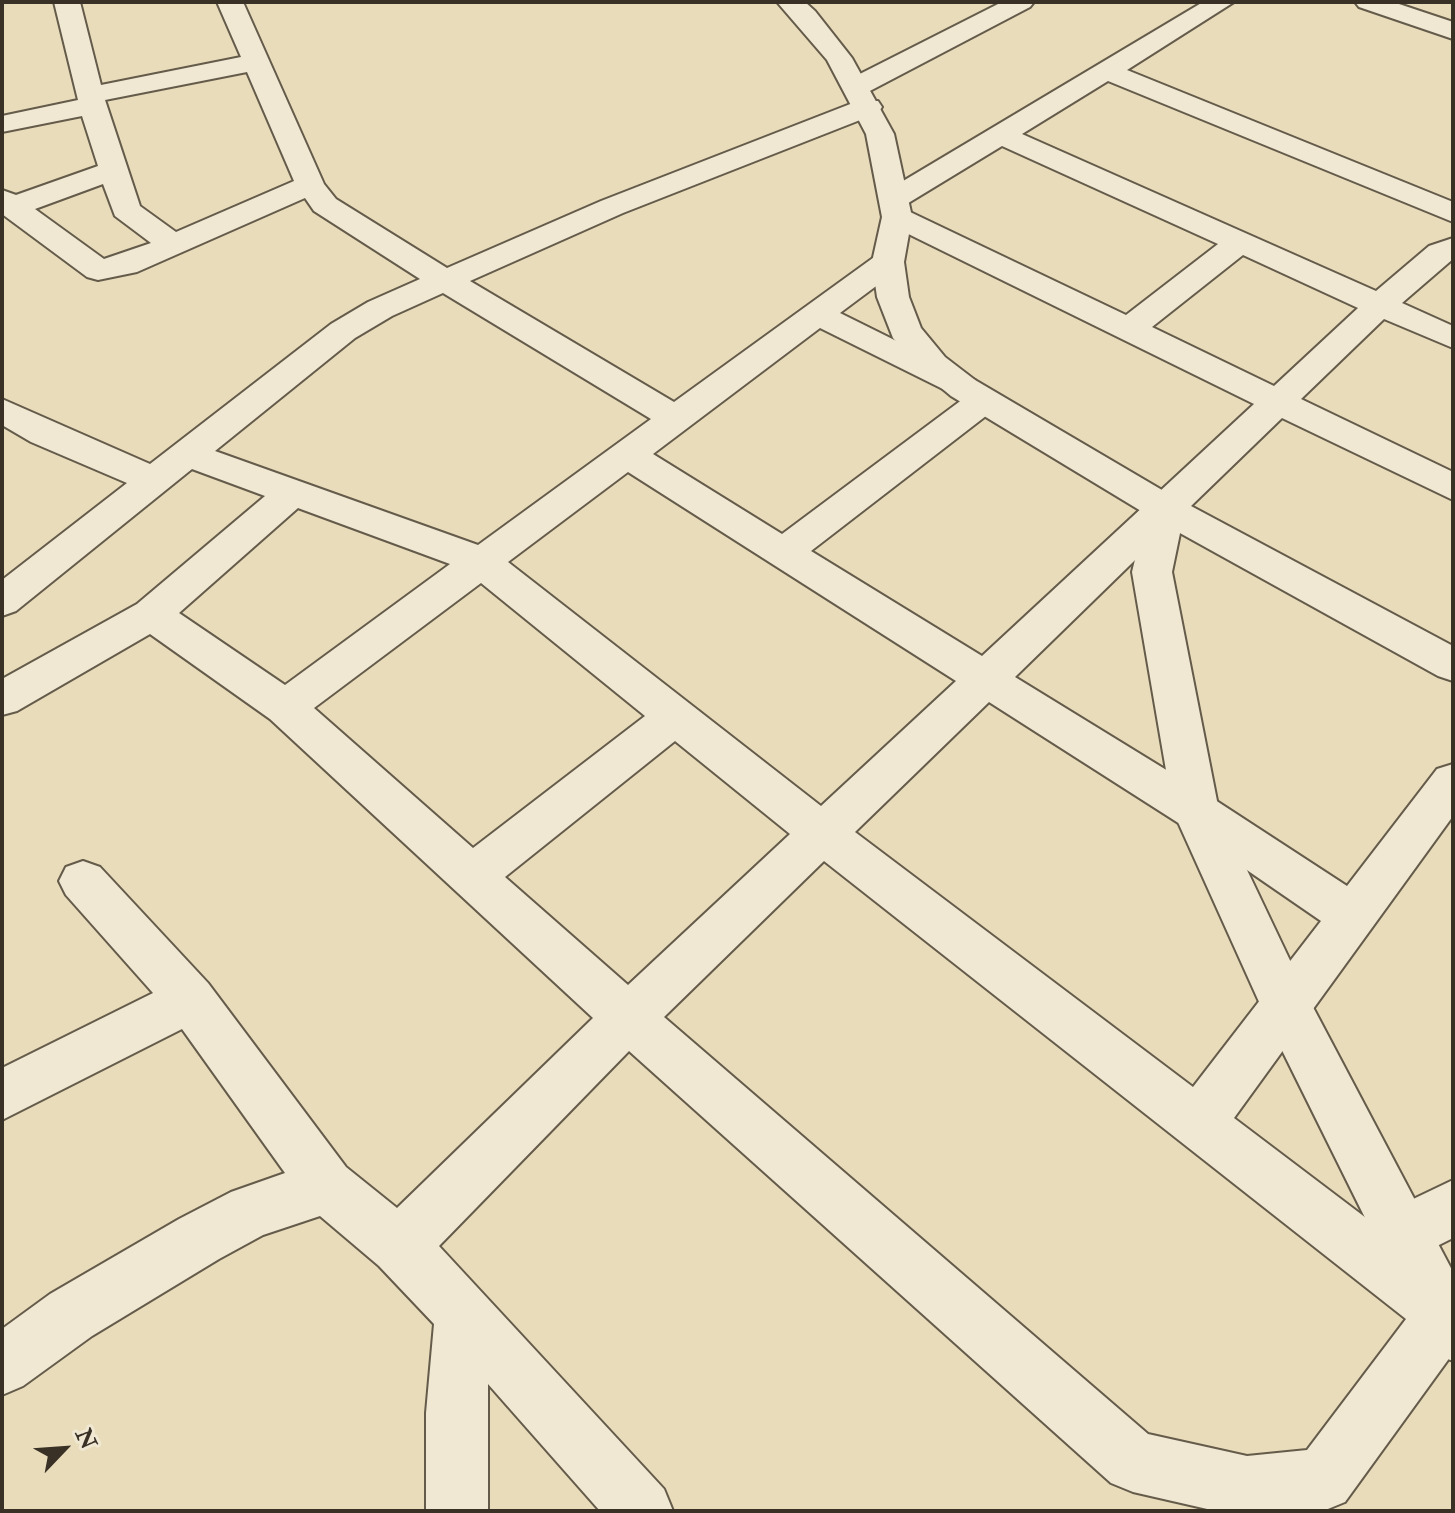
<!DOCTYPE html>
<html>
<head>
<meta charset="utf-8">
<style>
	body { margin:0 }
	#map { position:relative; width:1455px; height:1513px; overflow:hidden; background:#e8dcba; font-family:"IM FELL Double Pica",serif }
	canvas { display:block }
	.frame { position:absolute; inset:0; border:4px solid #393026; pointer-events:none }
	.north { position:absolute; left:24px; top:1409px; width:80px; height:80px; -webkit-text-stroke:6px #f0e8d2; paint-order:stroke; rotate:65deg; font-size:22px; font-weight:700; line-height:32px; text-align:center; color:#393026 }
	.north::after { content:''; display:block; margin:auto; width:28px; height:36px; background:#393026; clip-path:polygon(50% 0,100% 100%,50% 72%,0 100%) }
</style>
</head>
<body>
<div id="map">
<canvas width="1455" height="1513"></canvas>
<div class="frame"></div>
<div class="north">N</div>
</div>
<script>
const ctx = document.querySelector('canvas').getContext('2d');
ctx.lineJoin = 'round';
const shape = rows => new Path2D(rows.map(r => 'M' + r).join(''));
function strokePath(path, color, width, dash) { ctx.strokeStyle = color; ctx.lineWidth = width; ctx.lineCap = dash ? 'butt' : 'round'; ctx.setLineDash(dash || []); ctx.stroke(path); }
function fill(path, color) { ctx.fillStyle = color; ctx.fill(path, 'evenodd'); }
const minor = shape([
	[54,2,80,2,101,85,241,57,217,2,243,2,324,184,336,199,447,268,601,201,858,101,878,101,882,107,878,113,623,213,470,281,674,402,877,255,899,255,904,262,899,269,840,313,975,380,978,391,995,393,1001,401,995,409,811,551,982,656,1254,404,886,223,882,217,886,211,897,208,908,211,1126,315,1218,244,1002,146,905,205,883,205,879,199,883,193,1203,2,1234,2,1127,70,1453,202,1453,222,1108,81,1022,134,1376,291,1429,246,1453,238,1453,259,1402,303,1453,326,1453,348,1384,319,1301,399,1453,472,1453,500,1282,418,1191,506,1453,646,1453,681,1438,676,1169,527,1015,677,1212,798,1347,886,1437,769,1453,764,1453,816,1234,1118,1378,1227,1384,1213,1453,1180,1453,1238,1417,1256,1453,1283,1453,1353,1345,1502,1323,1511,1216,1511,1133,1492,1111,1483,629,1051,439,1246,664,1489,673,1511,600,1511,488,1384,488,1511,426,1511,426,1413,434,1324,379,1266,320,1216,263,1235,219,1259,92,1336,23,1386,2,1395,2,1329,50,1294,179,1219,231,1192,285,1173,182,1029,2,1120,2,1068,153,993,66,895,59,881,66,867,83,861,100,867,208,983,346,1167,397,1208,593,1018,270,719,150,634,17,711,2,715,2,679,137,604,265,496,192,469,16,611,2,616,2,580,127,483,31,442,2,425,2,399,150,464,331,324,368,302,420,279,314,211,305,198,137,272,98,280,87,277,2,214,2,190,16,195,98,166,82,116,2,132,2,116,78,100,54,2],
	[247,72,294,181,176,232,140,206,105,100,247,72],
	[103,184,115,216,151,243,104,259,35,209,103,184],
	[1243,255,1358,308,1274,386,1152,327,1243,255],
	[443,293,651,419,478,545,215,451,355,338,392,316,443,293],
	[820,328,963,399,782,534,653,454,820,328],
	[628,472,956,681,821,806,508,562,628,472],
	[298,508,450,564,285,685,179,613,298,508],
	[481,583,645,716,473,848,314,708,481,583],
	[989,702,1180,824,1321,921,1193,1087,855,832,989,702],
	[675,741,790,834,628,985,505,877,675,741],
	[824,861,1406,1319,1307,1450,1247,1456,1148,1434,664,1017,824,861],
	[1002,2,1034,2,1030,7,866,93,846,93,842,87,846,81,1002,2],
	[1355,2,1393,2,1453,22,1453,39,1359,7,1355,2]
]);
const tertiary = shape([
	[777,2,805,2,815,11,852,58,894,134,912,217,904,262,909,297,921,328,945,357,975,380,1179,500,1185,509,1172,572,1219,811,1305,992,1453,1272,1453,1361,1432,1353,1269,1024,1173,811,1132,572,1146,514,951,396,921,371,893,338,877,297,872,262,882,217,866,134,827,60,777,2]
]);
strokePath(minor, '#655b4b', 4);
strokePath(tertiary, '#655b4b', 4);
fill(minor, '#f0e8d2');
fill(tertiary, '#f0e8d2');
</script>
</body>
</html>
